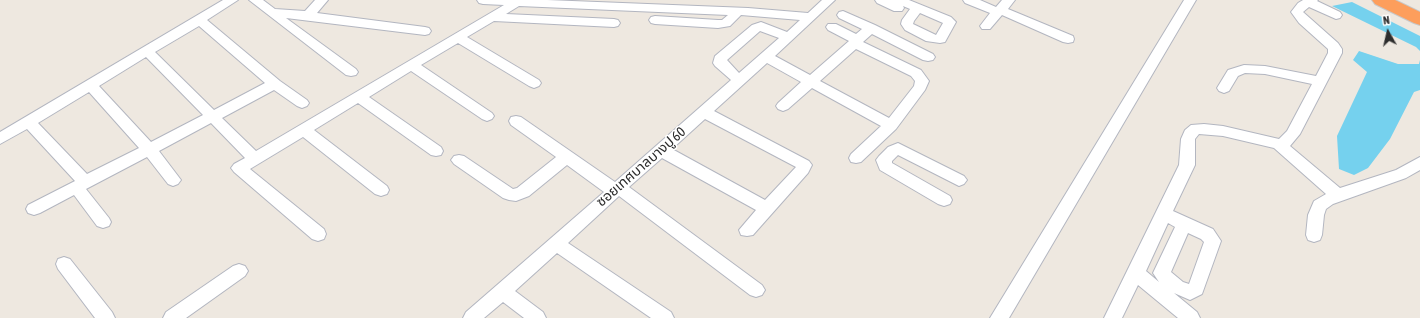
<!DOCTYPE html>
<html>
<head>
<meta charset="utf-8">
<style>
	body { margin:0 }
	#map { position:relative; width:1420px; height:318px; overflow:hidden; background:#eee8e0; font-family:"Asap Condensed",sans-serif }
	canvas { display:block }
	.north { position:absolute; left:1368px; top:12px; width:40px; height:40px; -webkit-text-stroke:3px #fff; paint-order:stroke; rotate:352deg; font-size:11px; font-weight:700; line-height:16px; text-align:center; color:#2d2d2d }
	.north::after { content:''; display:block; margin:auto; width:14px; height:18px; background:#2d2d2d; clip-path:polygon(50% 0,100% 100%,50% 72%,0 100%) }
</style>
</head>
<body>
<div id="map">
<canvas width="1420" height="318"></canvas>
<div class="north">N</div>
</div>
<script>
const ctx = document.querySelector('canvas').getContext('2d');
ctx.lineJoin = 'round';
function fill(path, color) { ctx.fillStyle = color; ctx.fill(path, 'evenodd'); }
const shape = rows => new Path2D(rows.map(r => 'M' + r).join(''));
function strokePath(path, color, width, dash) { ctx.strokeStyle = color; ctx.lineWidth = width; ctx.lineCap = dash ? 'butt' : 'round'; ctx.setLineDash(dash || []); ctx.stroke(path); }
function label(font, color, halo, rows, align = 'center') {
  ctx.font = font + ' "Asap Condensed","Noto Sans Thai",sans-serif'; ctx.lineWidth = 3; ctx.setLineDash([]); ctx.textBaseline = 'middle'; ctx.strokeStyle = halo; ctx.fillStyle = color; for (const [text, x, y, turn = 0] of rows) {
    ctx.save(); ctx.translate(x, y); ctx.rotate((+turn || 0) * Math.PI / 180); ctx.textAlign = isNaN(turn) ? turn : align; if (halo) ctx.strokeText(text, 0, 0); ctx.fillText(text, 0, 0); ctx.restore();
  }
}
const water = shape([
	[1352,2,1420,36,1420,51,1416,47,1332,6],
	[1359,51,1398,64,1419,64,1420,60,1420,90,1414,92,1390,139,1368,168,1354,175,1339,169,1337,136,1367,72,1353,60]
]);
const minor = shape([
	[223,0,238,0,207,20,280,81,307,100,309,103,307,106,302,108,297,106,274,90,222,118,256,151,504,5,483,4,479,3,477,0,547,0,748,8,808,13,822,0,835,0,775,56,810,75,849,41,828,30,826,27,828,24,836,24,856,34,862,29,839,18,837,15,839,12,843,11,875,25,933,54,935,57,933,60,928,61,923,60,872,34,863,42,921,70,929,81,925,90,896,129,861,162,856,163,851,162,849,158,851,154,881,126,812,88,788,109,783,111,778,109,776,106,778,103,801,82,767,63,714,111,809,161,812,165,808,173,753,235,747,236,741,235,739,230,756,210,662,158,629,187,762,285,765,290,762,295,756,297,750,295,619,196,568,243,671,312,674,318,651,318,557,253,515,291,543,312,546,318,524,318,503,302,484,318,463,318,466,312,604,192,567,165,529,196,516,201,509,200,503,198,454,164,451,160,454,156,459,155,464,156,513,189,517,188,556,157,511,125,509,121,511,117,516,116,521,117,615,182,731,80,715,66,713,63,715,56,752,25,761,22,787,32,800,20,741,15,730,26,718,28,655,24,651,23,649,20,651,17,655,16,718,20,722,20,728,15,519,6,506,14,614,19,618,20,620,23,618,26,614,27,494,21,467,37,539,80,541,83,539,86,534,88,529,86,458,43,421,65,492,113,494,116,492,119,487,121,482,119,411,71,369,97,441,147,443,151,441,155,436,156,431,155,358,103,314,130,387,186,389,190,387,194,381,196,375,194,303,137,250,169,324,229,326,234,324,239,318,241,312,239,234,172,231,168,234,164,245,158,211,123,159,151,178,176,181,180,178,184,173,186,168,184,147,157,86,189,109,218,111,222,109,226,103,228,97,226,74,195,40,213,34,215,28,213,26,209,28,205,75,181,27,129,0,144,0,132,223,0],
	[199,26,265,83,214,110,155,52,199,26],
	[760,31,779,38,739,73,727,60,760,31],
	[856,49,911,76,915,81,914,86,889,118,820,81,856,49],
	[146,57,203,115,151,142,99,86,146,57],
	[89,92,139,148,87,174,38,123,89,92],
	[705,119,796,167,765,200,672,149,705,119],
	[249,0,263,0,275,9,305,11,315,0,328,0,317,13,425,27,429,28,431,31,429,34,425,35,286,18,356,69,358,72,356,75,351,76,346,75,249,0],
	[875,0,909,0,951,17,956,22,945,42,940,43,926,41,905,30,901,24,902,20,910,9,903,6,904,8,902,11,894,11,877,3,875,0],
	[920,13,943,23,936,35,913,24,914,21,920,13],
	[963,0,980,0,996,7,1002,0,1015,0,1008,9,1073,36,1074,39,1073,42,1068,43,1063,42,1002,15,990,29,982,29,980,26,990,13,965,3,963,0],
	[1184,0,1196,0,1009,318,990,318,1184,0],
	[1303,0,1318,0,1317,1,1340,12,1342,15,1340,18,1336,19,1309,7,1303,12,1338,43,1342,49,1342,53,1300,134,1290,146,1340,188,1396,170,1420,157,1420,170,1406,178,1333,204,1326,209,1324,215,1322,235,1320,240,1314,242,1308,240,1306,235,1308,215,1314,201,1326,194,1274,148,1223,136,1199,134,1195,139,1195,165,1173,211,1213,229,1221,241,1202,294,1190,300,1174,293,1197,312,1200,318,1178,318,1138,285,1122,318,1104,318,1179,165,1181,139,1185,130,1191,125,1204,124,1223,126,1279,139,1287,131,1312,84,1265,74,1245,73,1238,76,1229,91,1224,93,1219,91,1217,88,1228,70,1244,65,1265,66,1316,76,1328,53,1328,49,1299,23,1291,12,1298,3,1303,0],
	[1168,223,1175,227,1153,273,1159,282,1146,271,1168,223],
	[1188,233,1201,239,1204,242,1189,284,1183,282,1171,272,1188,233],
	[898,143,964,176,967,180,964,184,959,186,898,155,892,161,892,163,950,196,952,200,950,204,944,206,938,204,880,170,876,160,879,156,888,147,898,143],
	[64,257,70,259,112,312,115,318,95,318,58,269,56,264,58,259,64,257],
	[239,264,245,266,248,271,245,276,186,318,163,318,166,312,233,266,239,264]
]);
const highway = shape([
	[1372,0,1395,0,1420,12,1420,25,1414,23,1375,4,1372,0]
]);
const streetNames = [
	["ซอยเทศบาลบางปู 60",641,167,-41]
];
fill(water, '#75d1ee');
strokePath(minor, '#b3b6c0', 2);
strokePath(highway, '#c8c8c8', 2);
fill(minor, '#fff');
fill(highway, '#fd9e5c');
label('14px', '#2d2d2d', '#fff', streetNames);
</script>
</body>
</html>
